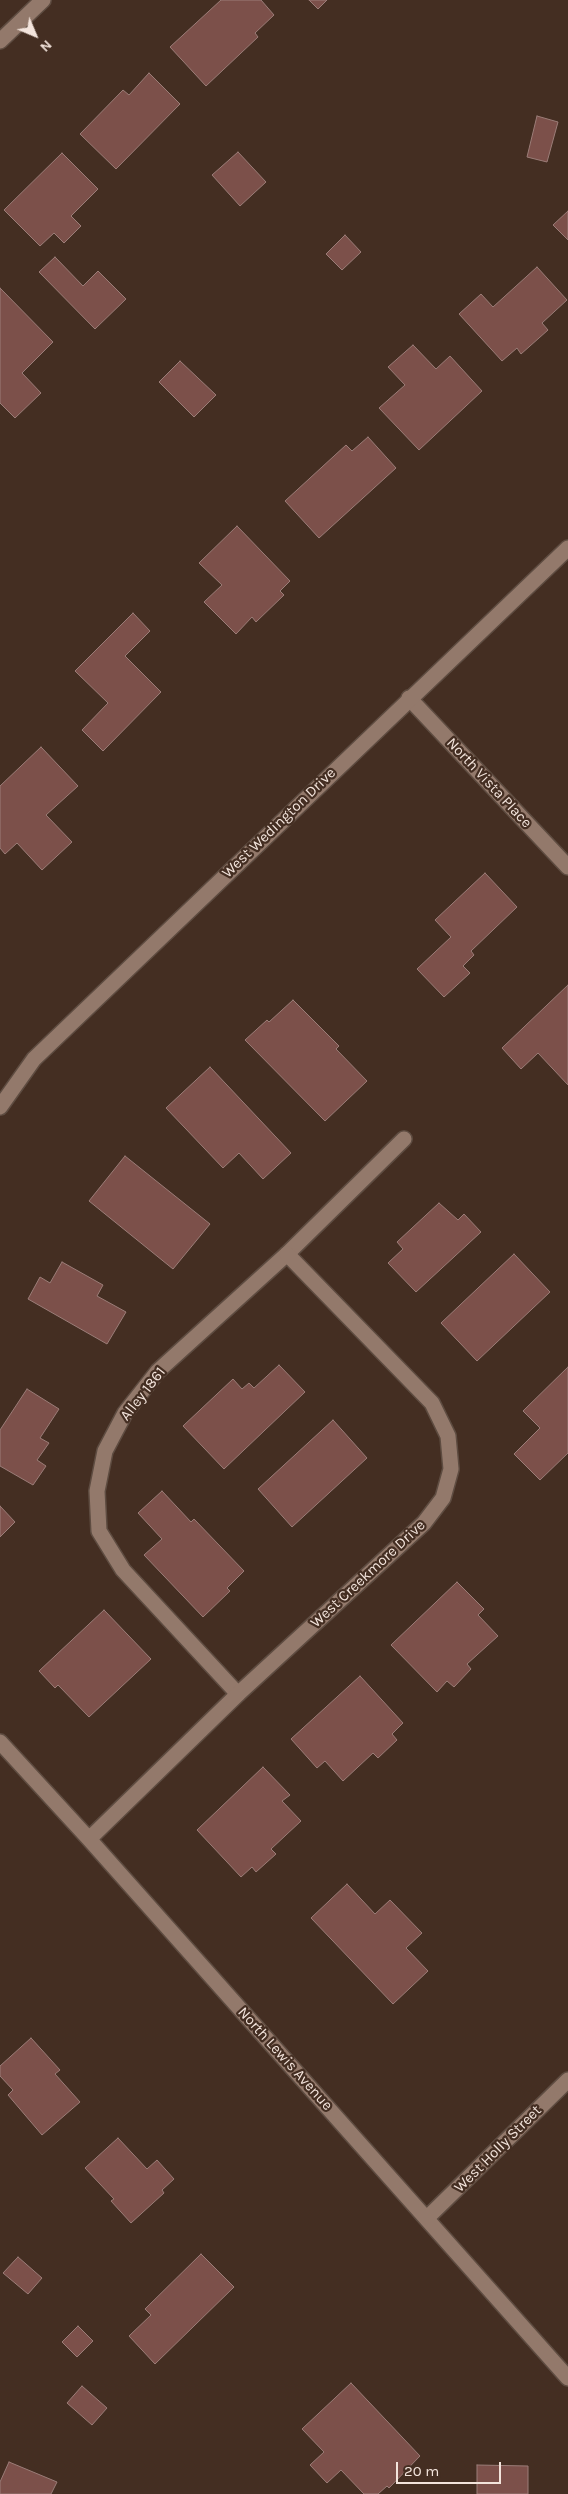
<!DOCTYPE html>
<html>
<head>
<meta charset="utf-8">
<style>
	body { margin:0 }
	#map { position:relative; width:568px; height:2494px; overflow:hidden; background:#442e22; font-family:Karla,sans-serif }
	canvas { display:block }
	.north { position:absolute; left:10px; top:10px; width:50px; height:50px; -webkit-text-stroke:4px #442e22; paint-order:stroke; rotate:135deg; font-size:14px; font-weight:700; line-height:20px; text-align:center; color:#f3e4dc }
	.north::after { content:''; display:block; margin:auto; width:18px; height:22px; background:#f3e4dc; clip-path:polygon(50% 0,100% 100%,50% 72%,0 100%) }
	.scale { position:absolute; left:396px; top:2462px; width:105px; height:22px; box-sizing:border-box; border:2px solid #f3e4dc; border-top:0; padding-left:6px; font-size:15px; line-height:18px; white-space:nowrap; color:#f3e4dc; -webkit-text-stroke:4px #442e22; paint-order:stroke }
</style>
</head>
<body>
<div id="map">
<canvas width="568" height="2494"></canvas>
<div class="north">N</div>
<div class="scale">20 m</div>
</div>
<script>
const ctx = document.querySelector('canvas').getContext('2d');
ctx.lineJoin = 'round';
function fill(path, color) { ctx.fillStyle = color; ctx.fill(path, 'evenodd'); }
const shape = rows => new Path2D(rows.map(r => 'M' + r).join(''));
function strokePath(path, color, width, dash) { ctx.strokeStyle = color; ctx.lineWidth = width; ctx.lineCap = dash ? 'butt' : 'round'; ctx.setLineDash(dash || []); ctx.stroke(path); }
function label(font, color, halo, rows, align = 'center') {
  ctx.font = font + ' Karla,sans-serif'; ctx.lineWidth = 4.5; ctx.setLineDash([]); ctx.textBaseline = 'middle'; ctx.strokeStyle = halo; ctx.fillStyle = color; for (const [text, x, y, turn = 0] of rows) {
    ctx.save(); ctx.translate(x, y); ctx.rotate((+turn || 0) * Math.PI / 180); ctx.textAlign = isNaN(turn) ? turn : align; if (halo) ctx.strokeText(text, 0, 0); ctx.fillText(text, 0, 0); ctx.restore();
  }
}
const building = shape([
	[221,0,261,0,274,15,255,33,258,37,206,86,170,47,221,0],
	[309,0,327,0,318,9,309,0],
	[149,73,180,104,116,169,80,134,123,90,129,95,149,73],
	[537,116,558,122,547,162,527,157,537,116],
	[238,152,266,182,240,206,212,175,238,152],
	[62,153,98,189,71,216,81,226,64,243,54,233,40,246,4,210,62,153],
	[568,211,568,240,553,225,568,211],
	[345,235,361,252,342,270,326,254,345,235],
	[55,257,83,286,98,271,126,299,95,329,39,272,55,257],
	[537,267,567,300,542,323,548,330,521,354,517,348,502,361,459,314,481,294,493,307,537,267],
	[0,288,53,342,22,373,41,393,15,418,0,403,0,288],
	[413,345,436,369,450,356,482,391,419,450,379,408,405,385,388,367,413,345],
	[180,361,216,395,194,417,159,382,180,361],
	[368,437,396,468,319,538,285,501,346,445,352,451,368,437],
	[237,526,290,581,280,591,284,595,256,622,252,617,236,634,204,602,222,585,199,563,237,526],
	[133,613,150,631,125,656,161,692,103,751,82,730,108,703,75,671,133,613],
	[41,747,78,786,46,815,72,842,42,870,17,843,5,854,0,848,0,786,41,747],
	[485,873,517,907,471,951,474,955,463,966,470,973,444,997,417,969,451,937,435,920,485,873],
	[568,985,568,1085,538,1053,521,1069,502,1048,568,985],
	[293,1000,339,1046,336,1049,367,1081,325,1121,245,1040,267,1020,269,1022,293,1000],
	[210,1067,291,1153,263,1179,239,1153,223,1168,166,1108,210,1067],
	[125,1156,210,1224,173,1269,89,1201,125,1156],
	[439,1203,458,1220,464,1214,481,1232,416,1292,388,1263,403,1249,397,1242,439,1203],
	[514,1254,550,1292,477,1361,441,1323,514,1254],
	[62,1262,103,1285,97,1296,126,1312,107,1344,28,1299,40,1277,50,1283,62,1262],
	[279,1365,305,1392,224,1469,183,1426,233,1379,242,1389,249,1383,254,1388,279,1365],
	[568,1367,568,1453,540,1480,514,1454,540,1428,523,1411,568,1367],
	[27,1389,59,1409,40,1438,49,1443,37,1460,46,1466,33,1485,0,1466,0,1430,27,1389],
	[333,1420,367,1458,292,1527,258,1489,333,1420],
	[162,1491,191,1522,194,1519,244,1571,227,1588,230,1591,203,1617,144,1555,162,1539,138,1513,162,1491],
	[0,1506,15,1522,0,1537,0,1506],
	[457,1582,484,1609,478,1615,498,1636,467,1664,471,1669,454,1687,447,1681,437,1692,391,1645,457,1582],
	[104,1610,151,1659,89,1717,58,1685,55,1688,39,1671,104,1610],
	[360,1676,403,1723,392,1734,397,1740,378,1758,373,1753,343,1781,325,1761,317,1768,291,1739,360,1676],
	[263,1767,290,1795,282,1801,301,1821,271,1849,276,1854,256,1872,252,1867,241,1877,197,1830,263,1767],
	[347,1884,375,1914,390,1900,422,1933,406,1948,428,1971,393,2004,311,1918,347,1884],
	[31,2038,60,2070,55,2074,80,2102,42,2135,8,2095,13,2090,0,2076,0,2066,31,2038],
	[118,2138,147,2169,157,2160,174,2179,162,2190,164,2193,131,2223,111,2201,114,2199,85,2168,118,2138],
	[201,2254,234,2287,155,2364,129,2336,151,2315,145,2309,201,2254],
	[18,2257,42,2278,28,2294,3,2273,18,2257],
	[78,2326,93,2341,77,2357,62,2342,78,2326],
	[351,2383,420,2456,389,2488,387,2486,378,2494,364,2494,341,2470,327,2483,310,2465,324,2452,302,2429,351,2383],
	[82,2386,107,2408,92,2425,67,2403,82,2386],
	[9,2462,57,2482,51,2494,0,2494,0,2482,9,2462],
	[477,2465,528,2466,528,2494,477,2494,477,2465]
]);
const lane = shape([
	[238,1694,123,1570,99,1531,97,1491,105,1451,125,1413,158,1371,287,1254,404,1139]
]);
const street = shape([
	[0,41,43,0],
	[409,698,568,867],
	[0,1742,89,1839,568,2378],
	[89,1839,238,1694,424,1523,443,1498,451,1469,448,1436,432,1403,287,1254],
	[427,2218,568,2080]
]);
const secondary = shape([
	[0,1107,34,1059,568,548]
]);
const streetNames = [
	["North Vista Place",489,783,47],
	["West Wedington Drive",279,823,-44],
	["Alley 1861",143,1394,-52],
	["West Creekmore Drive",368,1574,-43],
	["North Lewis Avenue",285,2059,48],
	["West Holly Street",498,2149,-45]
];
fill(building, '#7c504a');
strokePath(building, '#9b7d78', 1);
strokePath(lane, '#5e4c41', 18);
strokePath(street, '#5e4c41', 18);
strokePath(secondary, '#5e4c41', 18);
strokePath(lane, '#93796b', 15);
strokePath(street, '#93796b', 15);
strokePath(secondary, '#93796b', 15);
label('15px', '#f3e4dc', '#442e22', streetNames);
</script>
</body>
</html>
